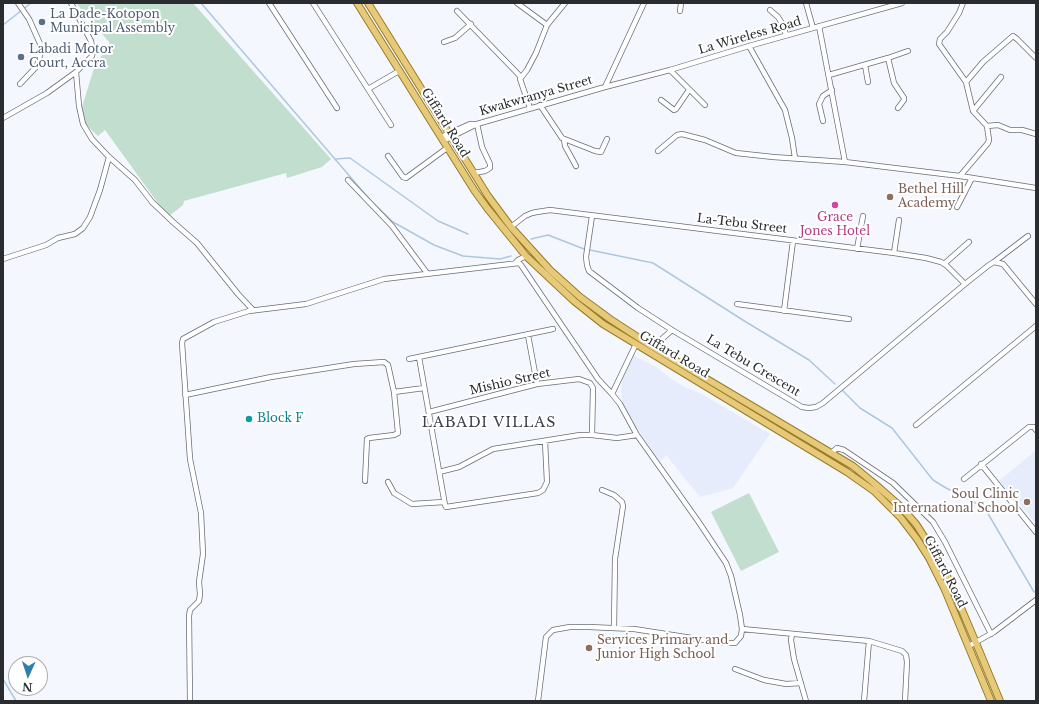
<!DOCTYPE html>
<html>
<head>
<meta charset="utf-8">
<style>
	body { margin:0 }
	#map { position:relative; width:1039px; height:704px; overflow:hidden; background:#f5f7fe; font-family:"Libre Baskerville",serif }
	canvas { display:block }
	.frame { position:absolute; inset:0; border:4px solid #2a2c30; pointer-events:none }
	.north { position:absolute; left:8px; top:656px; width:40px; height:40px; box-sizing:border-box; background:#fff; border:1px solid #aaabac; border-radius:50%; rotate:183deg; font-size:11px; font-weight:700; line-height:16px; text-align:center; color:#2a2c30 }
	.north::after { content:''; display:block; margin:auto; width:14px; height:18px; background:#2e7eb0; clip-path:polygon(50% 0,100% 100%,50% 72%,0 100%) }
</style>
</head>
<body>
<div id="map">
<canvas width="1039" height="704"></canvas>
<div class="frame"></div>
<div class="north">N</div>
</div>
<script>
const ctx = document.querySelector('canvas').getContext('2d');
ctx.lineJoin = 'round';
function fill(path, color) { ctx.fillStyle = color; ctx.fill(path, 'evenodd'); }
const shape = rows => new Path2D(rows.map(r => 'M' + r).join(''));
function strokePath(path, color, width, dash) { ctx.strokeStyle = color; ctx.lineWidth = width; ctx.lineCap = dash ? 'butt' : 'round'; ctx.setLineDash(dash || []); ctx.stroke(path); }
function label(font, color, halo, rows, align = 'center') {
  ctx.font = font + ' "Libre Baskerville",serif'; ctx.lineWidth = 4; ctx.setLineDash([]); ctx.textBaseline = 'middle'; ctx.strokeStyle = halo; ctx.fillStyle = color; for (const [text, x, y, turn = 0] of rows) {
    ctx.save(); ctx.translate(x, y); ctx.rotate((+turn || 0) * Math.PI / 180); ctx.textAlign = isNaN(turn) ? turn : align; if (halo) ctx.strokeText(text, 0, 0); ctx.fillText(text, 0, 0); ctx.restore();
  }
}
const built = shape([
	[633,355,658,368,667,376,684,387,700,393,770,434,733,488,700,497,666,455,660,462,622,405,621,392,622,378],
	[1036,450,1036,523,999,481]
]);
const green = shape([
	[76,3,193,3,331,159,322,167,287,178,286,173,184,201,183,205,168,217,105,130,98,136,85,124,81,110,96,62,110,47,109,42],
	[749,493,779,552,741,571,711,512]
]);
const stream = shape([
	[201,3,371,201,393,222,434,245,463,256,500,259,511,256],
	[3,25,31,3],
	[335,159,350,158,438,221,468,234],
	[531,239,548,235,584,249],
	[590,250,653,263,746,322,809,360,835,384],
	[842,390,860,408,892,428,933,480,946,488,973,501,987,512,1034,592],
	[3,679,16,701]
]);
const minor = shape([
	[18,3,29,19,42,48,37,66,20,84],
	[269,3,337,108],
	[313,3,391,125],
	[517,3,547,25],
	[806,3,813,28],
	[770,10,778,17,783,25,786,35],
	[457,11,521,77],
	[680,11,681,3],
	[819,26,845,162],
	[444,42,455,38,471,24],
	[749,46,785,110,792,138,795,158],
	[888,58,908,51],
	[865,65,868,82],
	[670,70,705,105],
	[76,72,79,106,83,124,92,139,109,157,135,180,152,202,173,222,197,243,238,294,253,310],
	[829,75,888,58,894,83,904,98,904,100,898,108],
	[966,82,983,62,1013,36,1017,39,1036,58],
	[605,87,670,70,749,46,902,3],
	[368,89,399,71],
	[661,100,674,110,676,109,689,90],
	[540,105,562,138,595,151,601,152,607,139],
	[530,108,520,79,527,70,536,53,547,25,565,3],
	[973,111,1001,77],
	[3,118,47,93,76,72,92,56,93,51,91,41,71,3],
	[823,121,819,104,823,96,832,90],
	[987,126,998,125,1010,130,1022,130,1036,134],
	[441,137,470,124,477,124,605,87,644,3],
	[564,139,565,146,576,166],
	[443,141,477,124],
	[658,151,677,135,682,134,705,140,731,151,736,153,773,157,845,162,960,176,1036,188],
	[388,156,403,177,406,178,447,148],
	[474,173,485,171,490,168,490,164,482,147,477,124],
	[960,176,988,143,989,140,987,126,973,111,966,82,939,44,940,39,947,32,959,13,963,3],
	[348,180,392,226,427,273],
	[957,207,972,178],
	[592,216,586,257,587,265,589,271,638,308,672,330,785,397,802,407,809,408,816,407,823,403,965,284,989,265,994,262,1003,264,1036,304],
	[511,227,525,216,532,213,537,212,550,210,894,253,926,258,941,262,946,265,965,284],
	[857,249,863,216],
	[894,253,899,220],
	[3,259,46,245,58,238,75,234,83,228,90,217,100,190,109,157],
	[994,262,1028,236],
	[515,263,518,260,526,256],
	[944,264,969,242],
	[737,304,849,319],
	[784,311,793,241],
	[528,335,537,384],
	[653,347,672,330],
	[419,357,445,505,446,507,538,493,543,490,547,482,545,441],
	[409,359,553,329],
	[185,395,271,377,354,364,384,362,388,365,394,392,424,388],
	[429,412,537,384,579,379,590,383,593,388,592,435],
	[916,425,1036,326],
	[831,453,837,448,844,450,893,483,933,522,945,542,991,634],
	[981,464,1036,532],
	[439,472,459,467,493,449,580,435,592,435,617,438,637,435],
	[964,479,1029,427,1034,427,1036,430],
	[365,481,367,439,369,438,394,435,398,433,394,392],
	[388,482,394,493,412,504,444,502],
	[602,490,614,495,622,502,623,506,615,559,614,628],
	[742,629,869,641,902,651,906,655,907,662,905,701],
	[792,634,791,640,794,659,806,701],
	[969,646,994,632,1036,600],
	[735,669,764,680,786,684,801,683],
	[190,701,189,616,190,610,199,601,200,594,199,582,203,554,201,513,190,459,182,343,183,339,214,322,249,311,306,304,384,279,519,263,521,265,598,379,612,394],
	[538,701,546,637,553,630,570,627,589,627,634,629,724,643,735,643,741,636,742,629,740,615,731,576,726,563,698,521,637,435,620,404,612,394,636,344],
	[864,701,869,641]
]);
const major = shape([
	[357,3,474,190,487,208,526,256,574,301,603,324,847,472,874,491,901,518,917,539,929,558,945,590,991,701],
	[368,3,488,196,511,227,550,270,580,297,610,319,653,347,853,466,875,484,900,506,916,524,934,552,950,582,976,643,1000,701]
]);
const markers = [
	[42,22,4,"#5c6f8a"],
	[21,57,4,"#5c6f8a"],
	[890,197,4,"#8d6e63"],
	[835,205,4,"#d1479c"],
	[249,419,4,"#0f9aa8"],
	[1027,502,4,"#8d6e63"],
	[589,648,4,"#8d6e63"]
];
const serviceNames = [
	["La Dade-Kotopon",50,15],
	["Municipal Assembly",50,29],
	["Labadi Motor",29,50],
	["Court, Accra",29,64]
];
const streetNames = [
	["La Wireless Road",750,36,-16],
	["Kwakwranya Street",536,96,-16],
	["Giffard Road",445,123,58],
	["La-Tebu Street",742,224,7],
	["Giffard Road",674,355,31],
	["La Tebu Crescent",753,366,31],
	["Mishio Street",510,382,-13],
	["Giffard Road",945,572,63]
];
const educationNames = [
	["Bethel Hill",898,190],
	["Academy",898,204],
	["Soul Clinic",1019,495,"right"],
	["International School",1019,509,"right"],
	["Services Primary and",597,641],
	["Junior High School",597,655]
];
const hotelNames = [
	["Grace",835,218],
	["Jones Hotel",835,232]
];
const cultureNames = [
	["Block F",257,419]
];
const quarterNames = [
	["LABADI VILLAS",489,423]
];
fill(built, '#e6ecfb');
fill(green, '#c2dece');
strokePath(stream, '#aec7dd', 1.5);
strokePath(minor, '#696d77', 6);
strokePath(major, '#997c27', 8);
strokePath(minor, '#fff', 4.5);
strokePath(major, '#e6ca7a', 6);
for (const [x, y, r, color] of markers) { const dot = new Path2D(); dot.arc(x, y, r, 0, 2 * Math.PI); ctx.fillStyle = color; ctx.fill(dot); strokePath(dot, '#fff', 1.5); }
label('12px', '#4e5e75', '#fff', serviceNames, 'left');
label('12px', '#2a2c30', '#fff', streetNames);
label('12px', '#785e54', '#fff', educationNames, 'left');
label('12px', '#b23c85', '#fff', hotelNames);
label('12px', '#0d838f', '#fff', cultureNames, 'left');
ctx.letterSpacing = '1px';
label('14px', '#3e414b', '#fff', quarterNames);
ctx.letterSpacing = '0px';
</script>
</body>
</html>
